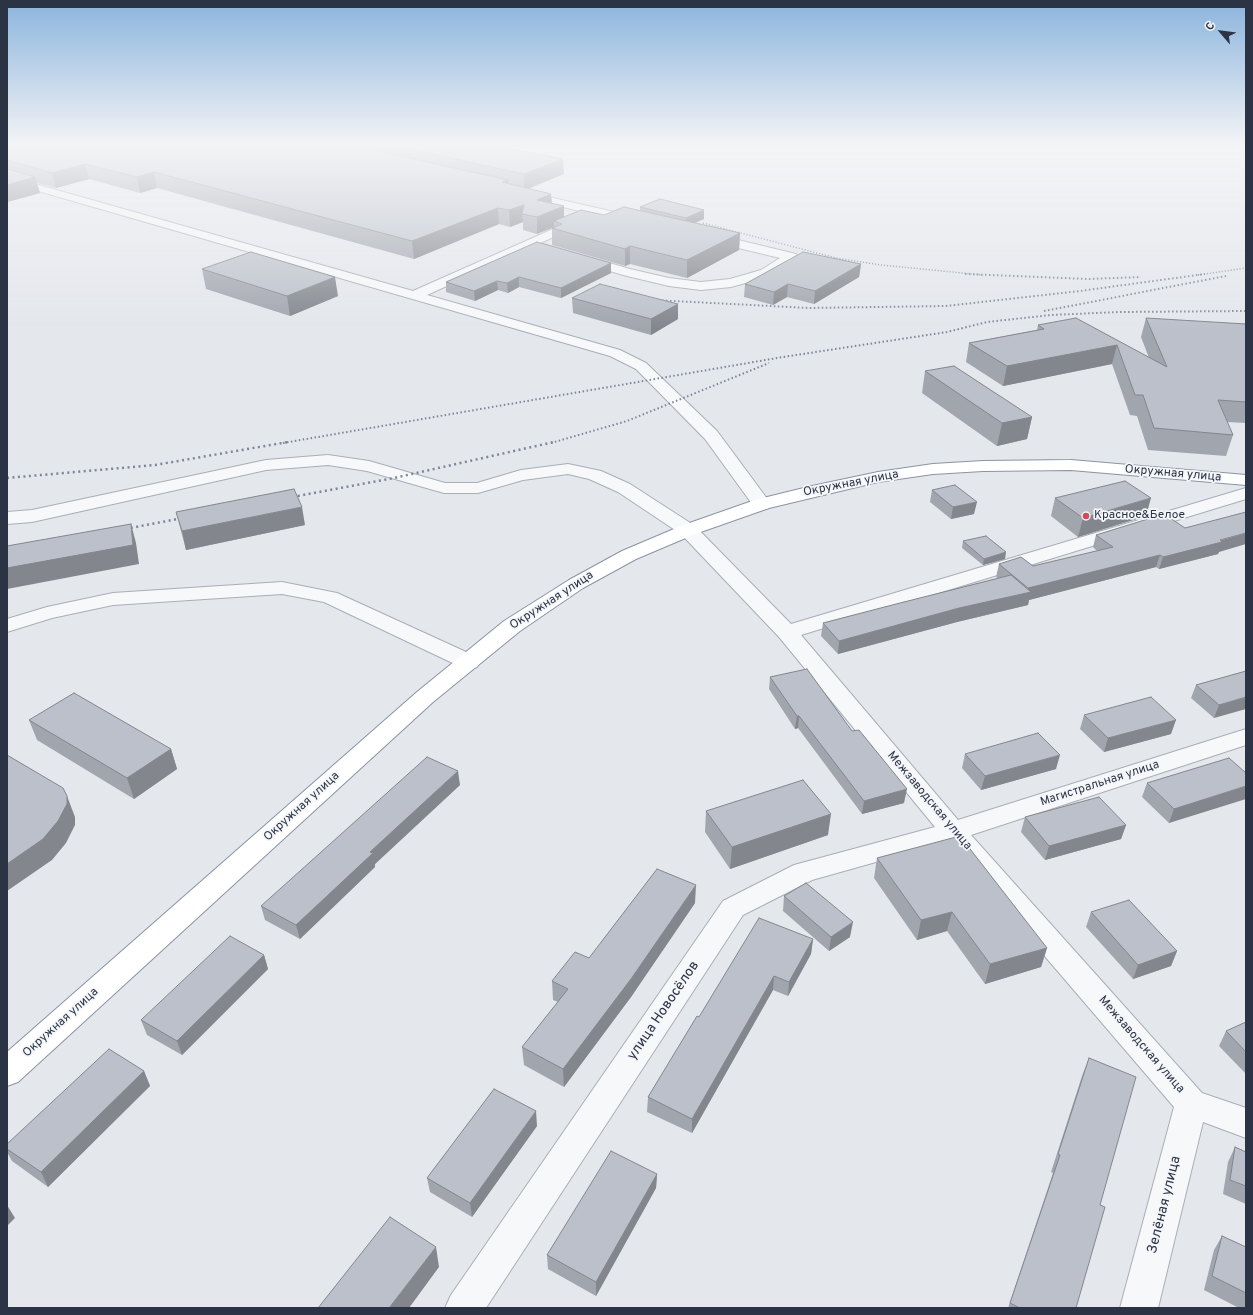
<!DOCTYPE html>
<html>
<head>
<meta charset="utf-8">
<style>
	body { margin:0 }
	#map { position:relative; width:1253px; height:1315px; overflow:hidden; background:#e4e7ec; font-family:Overpass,sans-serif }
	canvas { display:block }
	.frame { position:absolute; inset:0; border:8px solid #2b3445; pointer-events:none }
	.north { position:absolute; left:1201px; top:12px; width:40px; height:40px; -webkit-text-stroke:3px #f4f6f9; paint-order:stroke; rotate:298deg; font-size:11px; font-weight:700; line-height:16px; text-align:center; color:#2b3445 }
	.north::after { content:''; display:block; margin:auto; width:14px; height:18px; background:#2b3445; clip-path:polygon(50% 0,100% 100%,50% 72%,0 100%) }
</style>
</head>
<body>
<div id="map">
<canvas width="1253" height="1315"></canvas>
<div class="frame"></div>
<div class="north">С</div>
</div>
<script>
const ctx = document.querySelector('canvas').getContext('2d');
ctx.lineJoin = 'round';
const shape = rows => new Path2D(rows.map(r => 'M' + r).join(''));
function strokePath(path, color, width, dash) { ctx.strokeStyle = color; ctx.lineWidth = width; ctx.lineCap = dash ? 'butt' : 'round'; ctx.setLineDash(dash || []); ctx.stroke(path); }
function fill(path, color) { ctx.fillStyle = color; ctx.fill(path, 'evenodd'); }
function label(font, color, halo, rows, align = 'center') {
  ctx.font = font + ' Overpass,sans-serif'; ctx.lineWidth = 3.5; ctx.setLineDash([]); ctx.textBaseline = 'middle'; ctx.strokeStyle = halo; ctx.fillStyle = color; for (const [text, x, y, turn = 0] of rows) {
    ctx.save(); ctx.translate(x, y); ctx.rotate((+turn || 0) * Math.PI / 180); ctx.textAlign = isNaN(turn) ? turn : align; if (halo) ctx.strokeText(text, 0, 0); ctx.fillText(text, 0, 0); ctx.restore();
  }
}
const minor = shape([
	[7,176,413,291,580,217,584,218,586,221,584,224,540,243,630,269,669,278,701,282,730,279,761,270,780,258,705,240,703,237,705,234,709,233,796,254,798,257,796,260,771,276,731,287,701,290,669,286,627,276,530,248,427,295,620,350,646,363,717,431,771,504,769,508,762,510,755,508,705,439,636,369,610,356,7,182,7,176],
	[522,191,641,218,643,221,637,225,518,196,516,194,518,192,522,191],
	[328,455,369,461,445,483,477,483,521,470,568,464,601,471,630,484,695,526,791,624,1246,488,1246,499,801,635,958,820,1246,729,1246,745,971,835,1202,1093,1246,1108,1246,1138,1203,1122,1158,1308,1120,1308,1174,1107,947,842,812,880,743,915,486,1308,445,1308,451,1295,723,901,794,865,935,827,779,637,681,534,618,492,589,479,568,474,523,480,478,493,444,493,367,471,328,465,266,470,32,522,7,524,7,512,32,510,266,460,328,455],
	[282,582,337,593,477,657,480,662,477,667,469,669,461,667,324,602,282,594,113,605,52,618,7,632,7,619,47,607,113,593,282,582]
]);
const highway = shape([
	[1071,460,1246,475,1246,485,1071,470,983,471,933,474,878,482,769,508,695,534,636,559,583,588,520,631,433,702,18,1082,7,1086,7,1052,417,692,504,621,569,580,622,551,681,526,755,500,812,486,878,472,933,464,983,461,1071,460]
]);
const railFar2 = shape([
	[703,223,836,258,881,265,983,275],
	[1198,275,1246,268]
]);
const railFar1 = shape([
	[965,274,1088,279,1141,277],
	[654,300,809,308,946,306,1080,291,1205,274],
	[1044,311,1226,276],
	[283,443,783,357,947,332,987,322,1051,315,1119,312,1246,311],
	[551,443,627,421,769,363]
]);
const rail = shape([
	[7,478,155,465,288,442],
	[287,498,394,478,554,442],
	[120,530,188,517]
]);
const wall = shape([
	[7,145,491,145,564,174,528,189,551,194,552,203,564,217,604,215,640,210,640,207,704,210,704,219,695,223,740,233,739,250,687,278,630,264,625,266,552,245,552,228,554,227,537,234,523,230,523,222,510,227,499,224,414,259,157,188,140,193,89,179,56,188,37,183,40,193,7,202],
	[611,263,611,273,561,298,519,287,508,293,498,290,475,301,446,292,446,282],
	[861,264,859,277,814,304,787,297,773,305,744,297,745,284],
	[202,269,338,296,290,316,206,289],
	[572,298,678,304,678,319,651,335,573,313],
	[1076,318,1149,358,1141,337,1146,318,1246,324,1246,423,1227,422,1233,435,1226,456,1148,450,1137,416,1130,415,1112,364,1003,386,966,362,969,343,1037,330,1038,325],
	[925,371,1032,417,1027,439,997,446,922,393],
	[932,490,974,514,951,519,930,502],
	[1055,498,1146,516,1078,537,1051,516],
	[176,512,305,525,186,550],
	[1096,535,1219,552,1218,554,1159,569,1156,567,1029,600,1028,605,957,622,838,654,821,636,823,623,998,578,996,577,999,564,1033,566,1097,551,1093,547],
	[963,541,1005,559,983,565,962,548],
	[1246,671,1214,718,1191,698,1196,685],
	[770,677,852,731,904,803,862,814,798,728,795,729,769,689],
	[1084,715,1171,734,1104,752,1080,729],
	[29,720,171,749,177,769,134,799,37,740],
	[965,754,1056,769,981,790,962,768],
	[1246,773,1169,823,1142,797,1147,783],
	[460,785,375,864,375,867,300,939,265,920,261,906],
	[706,811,828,835,730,869,705,832],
	[1025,817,1126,825,1121,839,1045,860,1021,832],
	[877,858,1047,948,1041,967,985,984,947,931,917,940,874,878],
	[784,896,850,937,829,951,783,911],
	[695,903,631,997,564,1087,524,1065,522,1047,558,1002,553,1000,552,981,589,958],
	[1091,912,1177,951,1171,966,1133,979,1086,927],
	[813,939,811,954,788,996,773,990,692,1133,647,1112,648,1097,699,1017],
	[264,955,268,969,182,1055,147,1035,141,1020],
	[1246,1022,1246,1074,1219,1046,1226,1031],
	[1089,1058,1100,1205,1076,1308,1008,1308,1053,1173,1051,1172,1082,1076],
	[144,1071,150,1086,48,1187,12,1161,7,1152,7,1144],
	[537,1126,472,1217,430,1192,427,1178],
	[1235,1147,1246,1152,1246,1204,1223,1194,1228,1162],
	[657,1174,656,1188,596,1296,548,1269,547,1255],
	[1222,1236,1246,1247,1246,1308,1239,1308,1204,1290,1214,1250]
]);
const shadedWall = shape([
	[563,159,564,174,524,190,524,174],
	[85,164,89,179,56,188,52,173],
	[154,172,157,188,140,193,137,177],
	[35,177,40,193,7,202,7,185],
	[508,180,509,196,502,182],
	[551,194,552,210,537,200],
	[524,205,522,214,523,222,510,227,509,210],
	[564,206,564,222,554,221,554,227,537,234,537,217],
	[498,208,499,224,414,259,412,241],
	[704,210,704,219,685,227,686,218],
	[740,233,739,250,687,278,687,260],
	[630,246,630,264,625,266,625,249],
	[611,263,611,273,561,298,561,288],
	[861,264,859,277,814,304,815,291],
	[335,277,338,296,290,316,287,296],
	[519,277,519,287,508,293,507,283],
	[497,281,498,290,475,301,474,291],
	[788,284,787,297,773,305,774,292],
	[678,304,678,319,651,335,651,319],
	[1117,345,1112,364,1003,386,1007,366],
	[1032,417,1027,439,997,446,1002,423],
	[1151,498,1146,516,1078,537,1083,518],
	[977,502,974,514,951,519,953,507],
	[302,507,305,525,186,550,182,531],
	[131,524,136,543,139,564,7,589,7,568],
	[1246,533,1246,544,1219,552,1218,554,1159,569,1163,557],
	[1006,552,1005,559,983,565,984,559],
	[1160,555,1156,567,1029,600,1028,605,957,622,838,654,839,641,959,608,1027,593,1028,588],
	[1246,697,1246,709,1214,718,1219,705],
	[797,716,799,716,798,728,795,729],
	[1176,720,1171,734,1104,752,1108,738],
	[171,749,177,769,134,799,127,778],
	[1060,755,1056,769,981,790,985,776],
	[458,771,460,785,375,864,375,867,300,939,296,925,370,852],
	[1246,786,1246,799,1169,823,1174,809],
	[907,789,904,803,862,814,864,801],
	[67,796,75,817,75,825,66,843,52,860,7,891,7,864],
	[831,814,828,835,730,869,732,847],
	[1126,825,1121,839,1045,860,1049,846],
	[696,885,695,903,631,997,564,1087,563,1069],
	[952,912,947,931,917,940,921,920],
	[853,922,850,937,829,951,831,937],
	[813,939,811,954,788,996,789,982],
	[1047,948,1041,967,985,984,990,964],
	[1177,951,1171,966,1133,979,1138,965],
	[264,955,268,969,182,1055,177,1041],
	[774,976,773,990,692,1133,692,1119],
	[144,1071,150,1086,48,1187,41,1172],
	[536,1111,537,1126,472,1217,470,1203],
	[657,1174,656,1188,596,1296,596,1282],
	[7,1205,15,1218,7,1226],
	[436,1247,439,1267,409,1308,389,1308]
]);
const building = shape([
	[21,145,351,145,508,180,502,182,551,194,537,200,564,206,537,217,522,214,524,205,509,210,498,208,412,241,154,172,137,177,85,164,52,173,7,160,7,150,25,146,21,145],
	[391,145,491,145,563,159,524,174,391,145],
	[7,169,35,177,7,185,7,169],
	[660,199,704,210,686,218,640,207,660,199],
	[624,207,740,233,687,260,630,246,625,249,552,228,562,224,554,221,581,210,604,215,624,207],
	[537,242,611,263,561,288,519,277,507,283,497,281,474,291,446,282,537,242],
	[251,252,335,277,287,296,202,269,251,252],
	[803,252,861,264,815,291,788,284,774,292,745,284,803,252],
	[600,284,678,304,651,319,572,298,600,284],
	[1076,318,1167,367,1146,318,1246,324,1246,402,1218,400,1233,435,1154,428,1143,395,1135,395,1117,345,1007,366,969,343,1044,329,1038,325,1076,318],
	[954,366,1032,417,1002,423,925,371,954,366],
	[1125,481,1151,498,1083,518,1055,498,1125,481],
	[955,485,977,502,953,507,932,490,955,485],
	[294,489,302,507,182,531,176,512,294,489],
	[1246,512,1246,533,1220,540,1222,542,1163,557,1160,555,1028,588,999,564,1021,557,1033,566,1113,547,1096,535,1164,514,1185,528,1246,512],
	[131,524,133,545,7,568,7,546,131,524],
	[986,536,1006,552,984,559,963,541,986,536],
	[1011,575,1031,592,959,608,839,641,823,623,900,603,1011,575],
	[807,669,852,731,859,730,907,789,864,801,799,716,797,716,770,677,807,669],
	[1246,671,1246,697,1219,705,1196,685,1246,671],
	[74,693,171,749,127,778,29,720,74,693],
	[1151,697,1176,720,1108,738,1084,715,1151,697],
	[1038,733,1060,755,985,776,965,754,1038,733],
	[7,755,63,788,67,796,67,804,58,821,43,839,7,864,7,755],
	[427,757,458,771,370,852,373,853,296,925,261,906,427,757],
	[1229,758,1246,773,1246,786,1174,809,1147,783,1229,758],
	[803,780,831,814,732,847,706,811,803,780],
	[1099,797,1126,825,1049,846,1025,817,1099,797],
	[960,836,1047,948,990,964,952,912,921,920,877,858,960,836],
	[657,869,696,885,631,979,563,1069,522,1047,568,989,552,981,575,952,589,958,657,869],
	[806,883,853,922,831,937,784,896,806,883],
	[1129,900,1177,951,1138,965,1091,912,1129,900],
	[759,918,813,939,789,982,774,976,692,1119,648,1097,697,1016,699,1017,759,918],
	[230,936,264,955,177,1041,141,1020,230,936],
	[1246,1022,1246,1052,1226,1031,1246,1022],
	[109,1049,144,1071,41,1172,7,1149,7,1144,109,1049],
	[1089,1058,1136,1077,1100,1205,1105,1207,1076,1308,1020,1308,1010,1303,1060,1155,1058,1154,1089,1058],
	[494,1089,536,1111,470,1203,427,1178,494,1089],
	[1235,1147,1246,1152,1246,1186,1230,1180,1235,1147],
	[611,1151,657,1174,596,1282,547,1255,611,1151],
	[390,1217,436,1247,389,1308,318,1308,390,1217],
	[1222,1236,1246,1247,1246,1293,1212,1276,1222,1236]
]);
const markers = [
	[1086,516,4,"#d1495b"]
];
const streetNames = [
	["Окружная улица",1173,474,5],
	["Окружная улица",851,484,-11],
	["Окружная улица",552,601,-33],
	["Магистральная улица",1100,784,-18],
	["Межзаводская улица",929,801,50],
	["Окружная улица",302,807,-42],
	["Окружная улица",61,1023,-42],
	["Межзаводская улица",1141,1045,49]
];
const poiNames = [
	["Красное&Белое",1094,516]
];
const nearStreetnames = [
	["улица Новосёлов",664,1011,-56],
	["Зелёная улица",1165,1205,-76]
];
strokePath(minor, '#a9aeb7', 2);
strokePath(highway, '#8b94a3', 2);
fill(minor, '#f7f8fa');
fill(highway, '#fff');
strokePath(railFar2, '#7d8696', 1.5, [1, 2]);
strokePath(railFar1, '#7d8696', 2, [1.5, 2.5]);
strokePath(rail, '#7d8696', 2.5, [2, 3.5]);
fill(wall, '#a1a5ae');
fill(shadedWall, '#83868d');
fill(building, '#bbc0ca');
strokePath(building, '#83868d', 1);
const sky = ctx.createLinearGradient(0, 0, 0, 329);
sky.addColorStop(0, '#8bb4dd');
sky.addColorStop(0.44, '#f3f4f6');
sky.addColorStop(1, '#f3f4f600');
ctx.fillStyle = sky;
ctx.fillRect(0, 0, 1253, 329);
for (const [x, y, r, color] of markers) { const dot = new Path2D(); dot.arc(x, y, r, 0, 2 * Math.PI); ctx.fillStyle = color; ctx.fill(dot); strokePath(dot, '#f4f6f9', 1.5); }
label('12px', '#2b3445', '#f4f6f9', streetNames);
label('12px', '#2b3445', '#f4f6f9', poiNames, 'left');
label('14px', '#2b3445', '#f4f6f9', nearStreetnames);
</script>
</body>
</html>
